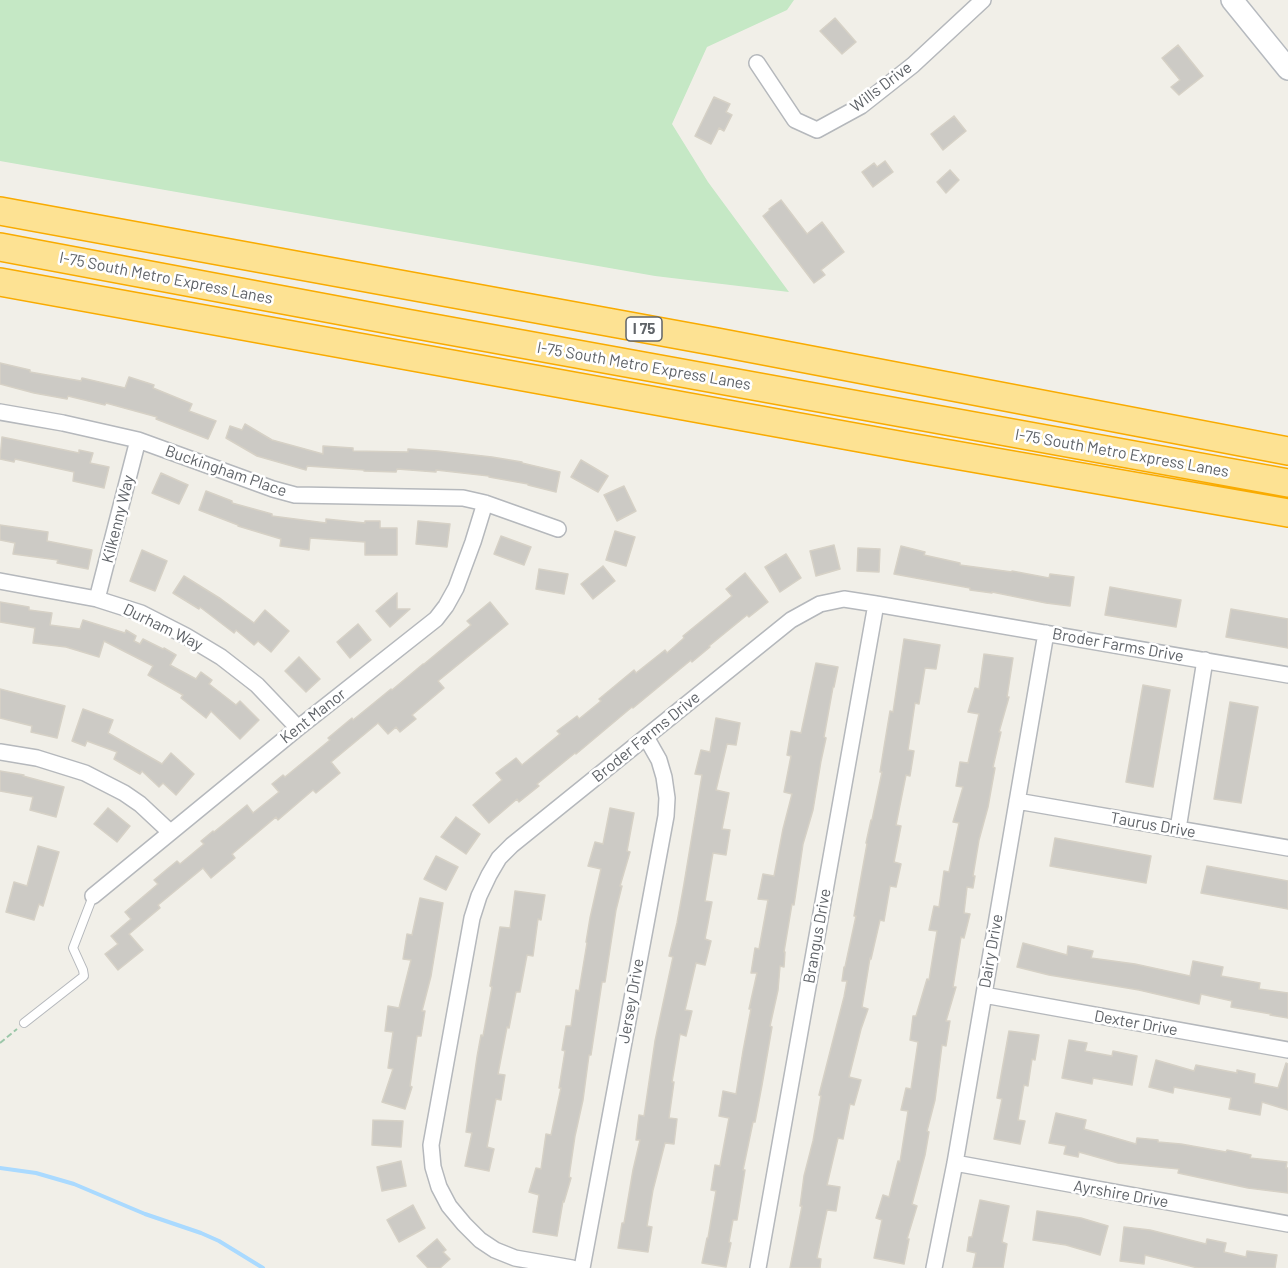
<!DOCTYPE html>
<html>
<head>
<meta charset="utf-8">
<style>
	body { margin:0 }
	canvas { display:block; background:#f1efe8 }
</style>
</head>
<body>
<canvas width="1288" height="1268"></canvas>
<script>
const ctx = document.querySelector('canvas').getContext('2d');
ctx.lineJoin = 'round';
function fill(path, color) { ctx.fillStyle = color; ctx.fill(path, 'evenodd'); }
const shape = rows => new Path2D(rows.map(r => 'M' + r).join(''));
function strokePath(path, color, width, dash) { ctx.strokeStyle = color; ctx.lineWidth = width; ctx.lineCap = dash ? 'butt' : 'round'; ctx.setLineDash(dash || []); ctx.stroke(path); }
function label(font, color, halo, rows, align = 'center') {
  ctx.font = font + ' Barlow,sans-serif'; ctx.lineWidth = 5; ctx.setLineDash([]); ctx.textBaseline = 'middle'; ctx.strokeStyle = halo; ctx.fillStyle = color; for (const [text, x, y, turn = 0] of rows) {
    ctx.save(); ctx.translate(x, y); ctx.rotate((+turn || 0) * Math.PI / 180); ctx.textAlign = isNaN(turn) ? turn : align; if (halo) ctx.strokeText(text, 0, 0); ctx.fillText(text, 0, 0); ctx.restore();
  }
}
const green = shape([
	[0,0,794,0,787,10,707,47,672,124,708,182,789,292,655,276,0,161]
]);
const stream = shape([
	[0,1168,36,1173,74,1184,145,1214,201,1233,219,1241,263,1268]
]);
const building = shape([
	[835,18,856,42,842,54,820,31,835,18],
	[1178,45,1203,76,1179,95,1171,87,1180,80,1162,58,1178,45],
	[714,97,730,104,726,112,732,115,724,131,719,128,711,144,695,136,714,97],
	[954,116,966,131,943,150,931,134,954,116],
	[885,161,893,172,873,187,862,172,874,163,877,167,885,161],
	[950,170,959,180,946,193,937,182,950,170],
	[781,200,807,234,822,222,844,252,821,270,825,275,814,283,763,216,770,210,769,209,781,200],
	[0,363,30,370,30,372,81,381,82,378,125,388,129,377,154,385,153,388,192,404,189,411,216,421,208,439,156,419,157,417,106,403,105,405,68,396,67,399,34,393,0,384,0,363],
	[245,424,272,440,323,454,323,446,353,448,353,451,408,452,408,449,438,451,492,457,522,462,522,463,560,472,556,492,528,485,528,484,489,477,489,476,436,470,436,472,397,469,396,472,364,471,364,470,307,466,306,470,257,456,226,438,230,426,242,430,245,424],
	[2,437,79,453,79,450,93,453,90,463,109,467,104,488,73,481,74,472,15,459,14,462,0,459,2,437],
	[581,460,608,476,598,492,571,477,581,460],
	[161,473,188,485,179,504,152,493,161,473],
	[624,486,636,511,617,521,604,495,624,486],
	[206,491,232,501,232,503,272,514,272,516,326,523,326,519,365,523,365,521,380,521,380,528,397,528,397,555,365,555,365,542,310,538,309,550,280,546,281,539,238,526,238,525,199,510,206,491],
	[418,521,450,524,447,547,416,544,418,521],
	[0,525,48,532,47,541,92,550,88,569,57,563,58,560,13,554,15,543,0,540,0,525],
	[615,531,635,537,626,566,606,560,615,531],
	[501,536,531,547,524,565,494,554,501,536],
	[834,545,840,569,816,576,810,551,834,545],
	[901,546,925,552,924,555,960,563,960,565,1012,572,1012,571,1049,578,1050,574,1074,577,1070,606,1046,603,992,592,992,593,970,590,970,588,894,574,901,546],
	[858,548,880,549,879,572,857,571,858,548],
	[142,550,167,561,155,591,130,581,142,550],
	[786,554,801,578,780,592,765,567,786,554],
	[603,566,615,581,593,599,581,584,603,566],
	[539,569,568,574,564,594,536,589,539,569],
	[745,573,768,602,749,617,747,615,709,646,710,647,692,662,691,660,633,708,632,707,576,754,575,753,537,784,539,786,519,802,517,799,489,823,473,805,502,780,496,773,516,758,522,765,560,734,557,731,577,716,579,719,601,701,599,699,634,670,636,673,665,650,667,653,684,638,683,636,732,596,726,589,745,573],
	[184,576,221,599,254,623,265,610,289,631,271,652,258,641,254,645,236,630,234,633,200,607,199,609,173,593,184,576],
	[1110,587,1181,600,1176,627,1105,615,1110,587],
	[397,593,397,609,410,609,390,627,376,611,397,593],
	[0,602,29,607,29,610,52,613,50,625,80,629,83,620,125,633,126,630,136,636,134,641,140,644,143,639,163,649,164,648,176,655,170,665,196,679,201,672,212,680,209,684,236,705,240,701,259,720,240,739,211,711,206,718,181,698,183,695,148,675,153,666,104,641,99,657,66,647,33,643,35,628,0,622,0,602],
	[490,602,508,624,438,681,444,688,412,715,416,719,400,732,396,727,388,734,378,723,331,762,340,773,316,793,313,790,278,820,276,817,232,854,235,858,211,878,203,868,158,905,160,908,129,934,143,950,118,970,105,954,118,944,111,936,131,919,125,912,158,884,154,880,177,861,180,864,204,844,201,841,213,831,214,832,247,805,253,813,279,792,272,784,283,775,285,777,330,740,328,738,352,718,353,720,391,689,392,690,423,664,424,664,471,625,467,621,490,602],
	[1231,609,1288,619,1288,648,1226,637,1231,609],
	[358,624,371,640,350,658,337,642,358,624],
	[904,639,940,645,936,669,925,668,919,704,915,703,908,750,914,751,910,776,906,775,896,825,901,826,894,862,901,864,896,887,890,886,884,921,880,920,871,959,870,958,862,1007,868,1009,861,1029,849,1077,861,1080,854,1105,850,1104,843,1139,838,1138,827,1185,840,1187,836,1211,827,1210,817,1258,821,1259,820,1268,790,1268,802,1206,800,1206,804,1176,813,1141,821,1096,819,1095,844,997,847,981,842,981,844,967,845,967,856,916,854,916,867,844,866,843,871,820,872,820,882,772,880,772,884,747,890,711,893,712,904,639],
	[984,654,1013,658,1007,697,1009,697,999,732,1001,732,993,767,995,768,988,807,979,840,973,876,975,876,973,888,967,887,964,913,970,914,964,938,961,937,953,987,956,987,946,1021,950,1021,946,1046,942,1045,935,1100,927,1131,929,1132,925,1155,912,1204,917,1206,907,1239,909,1239,904,1264,874,1258,882,1220,876,1218,883,1195,889,1197,898,1161,900,1162,908,1111,901,1110,906,1088,911,1089,918,1042,910,1040,913,1016,916,1016,927,979,929,980,937,931,929,930,934,906,939,907,944,871,949,872,959,823,953,822,963,787,956,786,960,762,968,763,979,714,968,712,975,688,979,689,984,654],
	[299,657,320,679,306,692,285,671,299,657],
	[816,663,838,667,834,687,833,687,824,737,826,738,821,761,813,810,803,844,794,905,792,904,784,952,785,952,784,967,780,966,778,990,770,1026,772,1027,762,1085,755,1122,753,1122,743,1170,745,1170,737,1220,733,1220,729,1242,731,1243,726,1267,702,1263,707,1238,708,1238,716,1191,711,1190,715,1165,720,1166,729,1118,719,1116,723,1091,736,1094,743,1051,751,1009,749,1009,757,973,751,973,755,948,759,949,768,900,758,899,763,874,774,876,783,829,792,794,784,792,791,756,787,755,791,731,801,733,816,663],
	[1143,685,1170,690,1153,787,1126,782,1143,685],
	[0,689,65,706,57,738,31,732,32,726,0,718,0,689],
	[1230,702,1258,707,1241,803,1214,799,1230,702],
	[83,709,113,720,108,733,162,764,171,753,194,774,176,795,163,783,159,787,142,771,140,774,114,759,117,752,87,741,85,746,72,741,83,709],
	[716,718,740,723,736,745,727,744,716,790,729,793,722,829,730,830,726,855,713,853,705,901,712,902,705,939,711,941,705,965,696,963,685,1010,692,1011,686,1036,680,1034,672,1082,674,1082,669,1118,677,1119,674,1144,665,1143,653,1190,647,1226,652,1227,648,1252,618,1248,622,1223,624,1223,633,1170,640,1140,636,1140,639,1115,644,1116,655,1041,673,957,669,956,677,923,684,884,702,775,695,774,701,750,710,752,716,718],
	[0,771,24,775,23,776,64,787,56,817,30,810,33,797,0,791,0,771],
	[108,808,130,826,117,842,94,824,108,808],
	[610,808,634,813,627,851,630,852,620,886,622,886,616,910,605,982,602,982,591,1055,589,1055,583,1100,575,1136,569,1177,571,1178,564,1202,563,1201,557,1236,533,1232,539,1195,529,1192,536,1168,541,1169,546,1134,551,1135,561,1088,559,1088,565,1051,562,1050,566,1026,571,1026,576,990,579,991,587,943,586,942,590,918,601,869,588,866,595,842,603,844,610,808],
	[456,817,480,834,466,854,441,837,456,817],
	[1055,838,1151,856,1146,883,1050,866,1055,838],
	[38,846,59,852,43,906,39,904,34,920,6,912,14,882,27,886,38,846],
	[436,856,458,867,446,890,424,879,436,856],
	[1207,866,1288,881,1288,909,1201,893,1207,866],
	[515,891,545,895,541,920,538,919,533,956,527,955,520,992,516,992,509,1028,507,1027,498,1074,505,1075,501,1100,496,1099,487,1147,494,1149,489,1171,465,1166,472,1133,466,1132,477,1057,481,1035,483,1036,492,987,490,986,500,927,510,928,515,891],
	[420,898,443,903,431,976,422,1011,425,1011,421,1036,417,1036,410,1086,412,1087,405,1109,382,1102,393,1069,388,1068,393,1032,385,1031,388,1006,399,1008,411,960,403,959,407,934,412,935,420,898],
	[1023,943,1067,955,1068,946,1093,951,1091,958,1135,964,1190,976,1193,961,1223,967,1221,976,1260,983,1259,989,1288,993,1288,1018,1270,1015,1271,1014,1231,1007,1232,1001,1201,994,1199,1004,1139,990,1049,975,1017,967,1023,943],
	[1009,1031,1039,1035,1035,1060,1032,1059,1028,1086,1024,1085,1018,1120,1025,1121,1020,1144,994,1139,1002,1099,997,1098,1009,1031],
	[1069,1040,1087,1043,1085,1051,1112,1056,1113,1051,1137,1056,1132,1085,1093,1078,1092,1084,1062,1078,1069,1040],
	[1156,1060,1194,1071,1196,1065,1237,1073,1237,1070,1255,1074,1254,1083,1278,1088,1286,1063,1288,1064,1288,1110,1262,1102,1260,1115,1229,1109,1231,1098,1174,1087,1173,1093,1149,1087,1156,1060],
	[1056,1113,1086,1120,1084,1129,1136,1144,1137,1138,1158,1140,1158,1142,1181,1144,1226,1152,1227,1150,1251,1155,1250,1158,1287,1162,1286,1168,1288,1168,1288,1193,1248,1188,1178,1173,1179,1169,1118,1163,1079,1152,1078,1157,1064,1154,1066,1146,1049,1143,1056,1113],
	[373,1120,403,1121,401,1147,372,1145,373,1120],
	[401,1161,406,1186,382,1191,377,1167,401,1161],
	[980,1200,1009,1206,1002,1242,1007,1244,1003,1268,973,1268,976,1253,967,1251,969,1237,972,1237,980,1200],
	[413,1205,425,1228,399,1242,387,1220,413,1205],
	[1037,1211,1081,1218,1108,1226,1100,1255,1066,1245,1033,1240,1037,1211],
	[1124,1227,1150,1230,1206,1244,1207,1239,1226,1243,1224,1252,1246,1257,1247,1251,1277,1255,1275,1268,1198,1268,1145,1255,1144,1264,1120,1261,1124,1227],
	[437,1239,446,1250,443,1252,450,1259,440,1268,428,1268,417,1256,437,1239]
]);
const path = shape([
	[0,1043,17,1029]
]);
const lane = shape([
	[24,1023,84,976,83,970,73,948,93,896]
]);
const street = shape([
	[757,63,795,120,817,130,861,106,913,65,983,0],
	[0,412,63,423,138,440,273,489,295,495,463,498,485,503,558,529],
	[0,581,97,599,141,613,186,636,221,657,257,685,298,728],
	[97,599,138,440],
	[0,752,37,758,85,773,124,793,140,804,170,832],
	[1017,801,1288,848],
	[1178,829,1205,660],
	[93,896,298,728,436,619,446,606,456,588,473,542,485,503],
	[984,995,1288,1050],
	[955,1163,1288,1224],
	[572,1268,515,1258,495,1250,480,1240,464,1224,449,1206,439,1187,433,1167,431,1145,472,918,479,896,489,875,499,858,512,845,791,620,820,604,844,599,876,604,1288,675],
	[582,1268,666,816,667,798,664,777,659,760,646,737],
	[758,1268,876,604],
	[934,1268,955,1163,1046,633]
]);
const secondary = shape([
	[1232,0,1288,69]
]);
const highway = shape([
	[0,211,717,342,1288,451],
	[0,247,406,323,1288,483],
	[0,282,915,448,1288,513]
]);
const shields = [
	[644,329,36]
];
const shieldNames = [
	["I 75",644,329]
];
const streetNames = [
	["Wills Drive",881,87,-37],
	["I-75 South Metro Express Lanes",166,278,11],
	["I-75 South Metro Express Lanes",644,366,10],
	["I-75 South Metro Express Lanes",1122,453,10],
	["Buckingham Place",226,471,19],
	["Kilkenny Way",118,519,-76],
	["Durham Way",163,627,26],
	["Broder Farms Drive",1118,645,10],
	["Kent Manor",313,716,-38],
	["Broder Farms Drive",646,737,-39],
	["Taurus Drive",1153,825,10],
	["Brangus Drive",817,936,-80],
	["Dairy Drive",991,951,-80],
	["Jersey Drive",631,1001,-80],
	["Dexter Drive",1136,1023,10],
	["Ayrshire Drive",1121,1194,10]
];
fill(green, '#c5e8c5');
strokePath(stream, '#aadaff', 4);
fill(building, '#cccac5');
strokePath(building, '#d6d1c6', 1.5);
strokePath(lane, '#b5b8bc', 10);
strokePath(street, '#b5b8bc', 18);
strokePath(secondary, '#b6babf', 24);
strokePath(highway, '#f9ab00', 30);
strokePath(path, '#9cc7a9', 2, [6, 3]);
strokePath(lane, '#fff', 8);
strokePath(street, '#fff', 15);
strokePath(secondary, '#fff', 21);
strokePath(highway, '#fde293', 27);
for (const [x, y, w] of shields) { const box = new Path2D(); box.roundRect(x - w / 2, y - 12, w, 24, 4.5); ctx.fillStyle = '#fff'; ctx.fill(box); strokePath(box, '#5f6368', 1.5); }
label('bold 15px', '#5f6368', null, shieldNames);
label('16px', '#5f6368', '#fff', streetNames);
</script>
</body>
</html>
